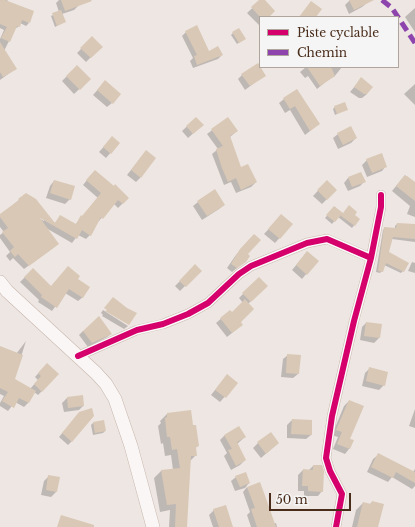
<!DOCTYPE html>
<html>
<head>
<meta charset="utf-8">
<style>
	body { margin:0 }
	#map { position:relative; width:415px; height:527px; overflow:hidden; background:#eee6e2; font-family:"Libre Baskerville",serif }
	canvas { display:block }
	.legend { position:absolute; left:259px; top:16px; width:140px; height:52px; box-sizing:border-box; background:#f5f5f5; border:1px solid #b0a59d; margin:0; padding:5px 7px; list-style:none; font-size:12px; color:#492c1a }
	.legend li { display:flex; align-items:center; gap:8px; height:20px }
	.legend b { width:20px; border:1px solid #b0a59d }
	.scale { position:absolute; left:269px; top:493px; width:82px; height:18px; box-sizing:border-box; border:2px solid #492c1a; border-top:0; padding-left:5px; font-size:12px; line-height:14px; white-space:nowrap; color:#492c1a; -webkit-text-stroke:3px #f5f5f5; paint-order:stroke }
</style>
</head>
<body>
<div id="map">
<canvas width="415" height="527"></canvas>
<ul class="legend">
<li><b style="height:5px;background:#d6006c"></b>Piste cyclable</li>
<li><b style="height:5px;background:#8e44ad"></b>Chemin</li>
</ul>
<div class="scale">50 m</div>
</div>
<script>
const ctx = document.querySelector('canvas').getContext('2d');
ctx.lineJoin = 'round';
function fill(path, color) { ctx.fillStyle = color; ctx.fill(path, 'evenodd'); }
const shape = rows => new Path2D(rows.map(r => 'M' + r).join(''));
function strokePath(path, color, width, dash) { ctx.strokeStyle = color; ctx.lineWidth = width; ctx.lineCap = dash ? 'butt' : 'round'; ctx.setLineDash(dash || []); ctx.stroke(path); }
const shadow = shape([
	[0,0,8,0,6,2,29,23,26,26,20,23,19,26,15,29,4,51,15,69,0,80,0,39,4,30,0,28],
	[59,0,77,0,79,5,74,10,62,14,64,22,55,27,51,16,59,12,56,3],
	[261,0,263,0,268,17,260,17,260,24,259,25,247,13],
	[350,0,366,0,367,3,362,7,349,14,345,5],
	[415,8,415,32,405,17],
	[186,32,208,52,222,55,218,59,193,68,190,61,193,58,182,36],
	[233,33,243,40,237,44,231,35],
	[92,38,101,47,86,62,77,53],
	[77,66,90,79,74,94,62,81],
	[306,67,342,67,334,77,333,76,317,89,308,76,305,78,300,72],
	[242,75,265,75,245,90,238,79],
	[361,79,367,94,362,98,359,98,350,92],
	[415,84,415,105,404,94],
	[101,86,112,103,107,107,93,95],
	[297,90,319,124,305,135,290,110,285,113,279,103,284,99],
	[335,107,347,109,335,115,333,109],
	[196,118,198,129,188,138,182,131],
	[228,118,237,131,230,137,240,168,256,182,251,187,236,193,231,182,224,185,212,154,218,149,207,134],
	[338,134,356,138,351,143,338,149,333,138],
	[108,142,119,143,106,158,99,152],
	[146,151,140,178,136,182,127,175],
	[367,160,386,166,382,171,367,177,362,165],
	[91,175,128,198,118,208,114,204,98,222,90,235,86,239,78,235,72,243,46,228,57,244,53,248,24,269,13,258,10,261,6,256,10,252,0,238,0,235,4,232,0,227,0,216,26,194,54,224,61,216,75,225,98,198,83,185],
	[35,216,44,219,44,221],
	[405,175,415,183,415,217,407,214,410,206,392,191],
	[348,178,364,182,360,186,348,191,344,183],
	[54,181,70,199,65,204,46,198,50,186],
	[327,181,336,190,322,204,313,196],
	[198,202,224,205,219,209,202,220,193,206],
	[335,207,342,214,354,215,359,219,352,228,338,217,332,224,325,218],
	[277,220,292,224,275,243,264,234],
	[397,224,415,225,415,242,392,239,388,252,403,271,401,273,384,265,382,271,380,273,376,272,383,230,385,228,395,229,395,226],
	[250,239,246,261,232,272,227,268,236,255],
	[303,257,317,261,302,279,292,270],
	[412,262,415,263,415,273,408,271],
	[195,266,200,271,180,291,175,286],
	[33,269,51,287,76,280,83,297,78,301,65,293,52,311,38,302,39,300,20,282],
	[259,278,266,286,248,304,237,329,227,337,216,323,230,311,232,313,243,303,239,298],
	[103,310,128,326,124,329,102,316,103,315,101,313],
	[366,323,381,325,379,338,374,343,360,340,362,327],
	[83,331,111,334,107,337,88,347,79,335],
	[26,341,14,379,30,389,38,380,35,377,43,368,42,391,38,395,34,392,28,403,24,407,15,402,8,411,0,406,0,403,4,396,0,394,0,349,13,358],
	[288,355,298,374,293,378,281,377,283,359],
	[369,369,384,385,379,390,362,386,365,373],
	[227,375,237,383,220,402,211,395],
	[82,396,83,406,79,410,64,412,62,403,67,398],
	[349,401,349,439,353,441,349,449,345,454,333,449,338,437,332,435,344,406],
	[415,409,415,428,409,426],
	[167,414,192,427,198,446,195,448,196,455,190,461,186,527,169,527,170,510,160,512,154,478,161,471,173,470,171,455,165,456,163,443,161,444,158,426,161,423,160,421],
	[76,417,72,441,68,445,59,437],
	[292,420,311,435,306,439,287,438,287,425],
	[103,421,105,431,103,433,93,435,91,425,93,423],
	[239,427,245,437,237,444,245,460,240,465,231,470,224,456,227,453,220,440,224,436],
	[258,443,278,443,261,458,253,448],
	[378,455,413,472,415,469,415,486,412,489,392,477,388,482,367,472,373,459],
	[313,466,322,491,318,496,304,496,304,491,298,491,298,475,303,470,309,470],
	[49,476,58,478,56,492,51,497,41,495,44,481],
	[236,477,249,483,245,488,235,491,231,481],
	[247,487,273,524,276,523,277,527,251,527,247,515,250,512,243,492],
	[372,502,377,527,352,527,356,510,363,503,369,505],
	[214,510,232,527,213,527,209,515]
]);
const building = shape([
	[0,0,5,0,34,11,30,23,22,20,20,27,17,26,10,42,1,38,7,27,0,24],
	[61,0,91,0,92,1,65,11],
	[259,0,265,0,275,11,269,17,260,17,251,7],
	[349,0,374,0,354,10],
	[311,1,322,9,316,17,299,17],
	[61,10,66,22,57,26,52,13],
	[197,25,209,51,218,46,223,55,197,65,194,56,197,55,185,31],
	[239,28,246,39,239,43,232,32],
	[92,36,103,47,91,58,80,48],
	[0,42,17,69,3,77,0,72],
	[258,63,266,76,250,86,241,74],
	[77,65,91,79,80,90,66,76],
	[307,67,331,67,335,76,320,86],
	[361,77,373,87,367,94,364,94,354,87],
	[105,80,121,94,113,104,97,90],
	[297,89,320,124,310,131,295,106,290,109,283,98],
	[345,102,348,110,337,114,334,106],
	[196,117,204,125,193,134,186,126],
	[228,117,238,131,230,136,241,167,248,164,257,182,241,190,236,178,228,182,222,168,216,149,223,146,211,129],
	[351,126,357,138,343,145,337,133],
	[112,136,120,143,111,154,103,147],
	[146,150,156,158,141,178,131,170],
	[382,153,387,167,372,173,366,159],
	[95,170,114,186,115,184,129,198,123,204,118,200,103,219,101,217,91,236,82,230,77,239,40,218,59,244,29,266,18,254,15,257,10,251,14,247,2,232,8,228,0,217,0,214,19,200,18,199,26,193,36,199,55,223,60,215,76,224,81,215,82,216,101,193,86,180],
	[361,172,366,182,352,187,348,177],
	[404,176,407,176,415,182,415,201,396,186],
	[54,180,75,186,71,200,50,193],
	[327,180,337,190,327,200,317,190],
	[215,189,225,205,207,216,197,201],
	[349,205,357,212,355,215,360,219,355,226,341,216,342,214,335,222,326,215,334,206,343,213],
	[281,214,293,224,280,239,268,229],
	[397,223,415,224,415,239,393,237,389,252,409,263,404,272,386,263,383,272,378,271,384,227,396,228],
	[254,234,261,240,248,254,250,256,246,262,237,268,231,264,240,249],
	[307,251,319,261,307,275,296,265],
	[195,264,202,271,186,287,179,281],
	[68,266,80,276,78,279,90,287,83,298,69,289,57,308,41,297,42,295,24,277,33,268,51,286],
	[259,277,268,286,251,302,242,293],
	[113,297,127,308,137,313,129,325,105,311,107,310,104,308],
	[245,299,254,309,241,322,243,325,232,333,220,318,230,310,232,312],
	[99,316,112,334,92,343,83,331],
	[366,322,382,324,380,338,364,336],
	[0,346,23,355,15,379,36,391,29,403,19,398,14,408,2,401,8,392,0,388],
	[287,354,301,355,299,374,286,373],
	[47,363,59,374,42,392,34,384,41,376,38,373],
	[369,367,388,372,385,386,366,381],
	[227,374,238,383,226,398,215,390],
	[83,395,84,406,68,408,67,397],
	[349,400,364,406,350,439,354,440,350,449,337,444,342,432,336,430],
	[92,408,94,416,72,442,62,433,79,412],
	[191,410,193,425,196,425,199,446,196,447,197,456,191,456,187,527,175,527,176,504,167,505,161,470,180,468,177,449,172,450,170,437,167,437,165,418,167,417,167,413],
	[292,419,312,420,312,435,291,434],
	[104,420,106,431,95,433,93,422],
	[239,426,246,437,237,442,246,460,236,466,228,450,232,449,224,435],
	[271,432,279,443,266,454,257,442],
	[378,453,415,472,415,483,396,472,393,478,371,467],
	[313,465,322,465,324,471,323,492,308,491,308,486,302,486,303,469,313,470],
	[246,472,250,483,240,487,235,476],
	[48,475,60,477,57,492,46,490],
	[260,482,268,504,276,527,257,527,251,509,255,508,247,487],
	[372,501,384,504,378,527,357,527,363,502,371,504],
	[226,505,233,527,219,527,213,509],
	[61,515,94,525,94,527,57,527]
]);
const minor = shape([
	[78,356,137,330,163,324,188,314,208,303,239,274,251,266,307,243,327,239,371,258],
	[336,527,342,494,330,471,326,458,332,416,354,321,371,258,381,207,381,195]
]);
const secondary = shape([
	[0,282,7,291,96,373,106,384,115,399,131,446,153,527]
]);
const quiet = shape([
	[382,0,392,8,415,43]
]);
const cycleway = shape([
	[78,356,137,330,163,324,188,314,208,303,239,274,251,266,307,243,327,239,371,258],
	[336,527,342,494,330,471,326,458,332,416,354,321,371,258,381,207,381,195]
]);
fill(shadow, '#0003');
fill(building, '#d9c8b5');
strokePath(minor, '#c7b6ac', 10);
strokePath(secondary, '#c7b6ac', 14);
strokePath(minor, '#fcfbfb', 9);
strokePath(secondary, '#f9f6f5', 13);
strokePath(quiet, '#8e44ad', 5, [10, 5]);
strokePath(cycleway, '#d6006c', 6);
</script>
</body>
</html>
